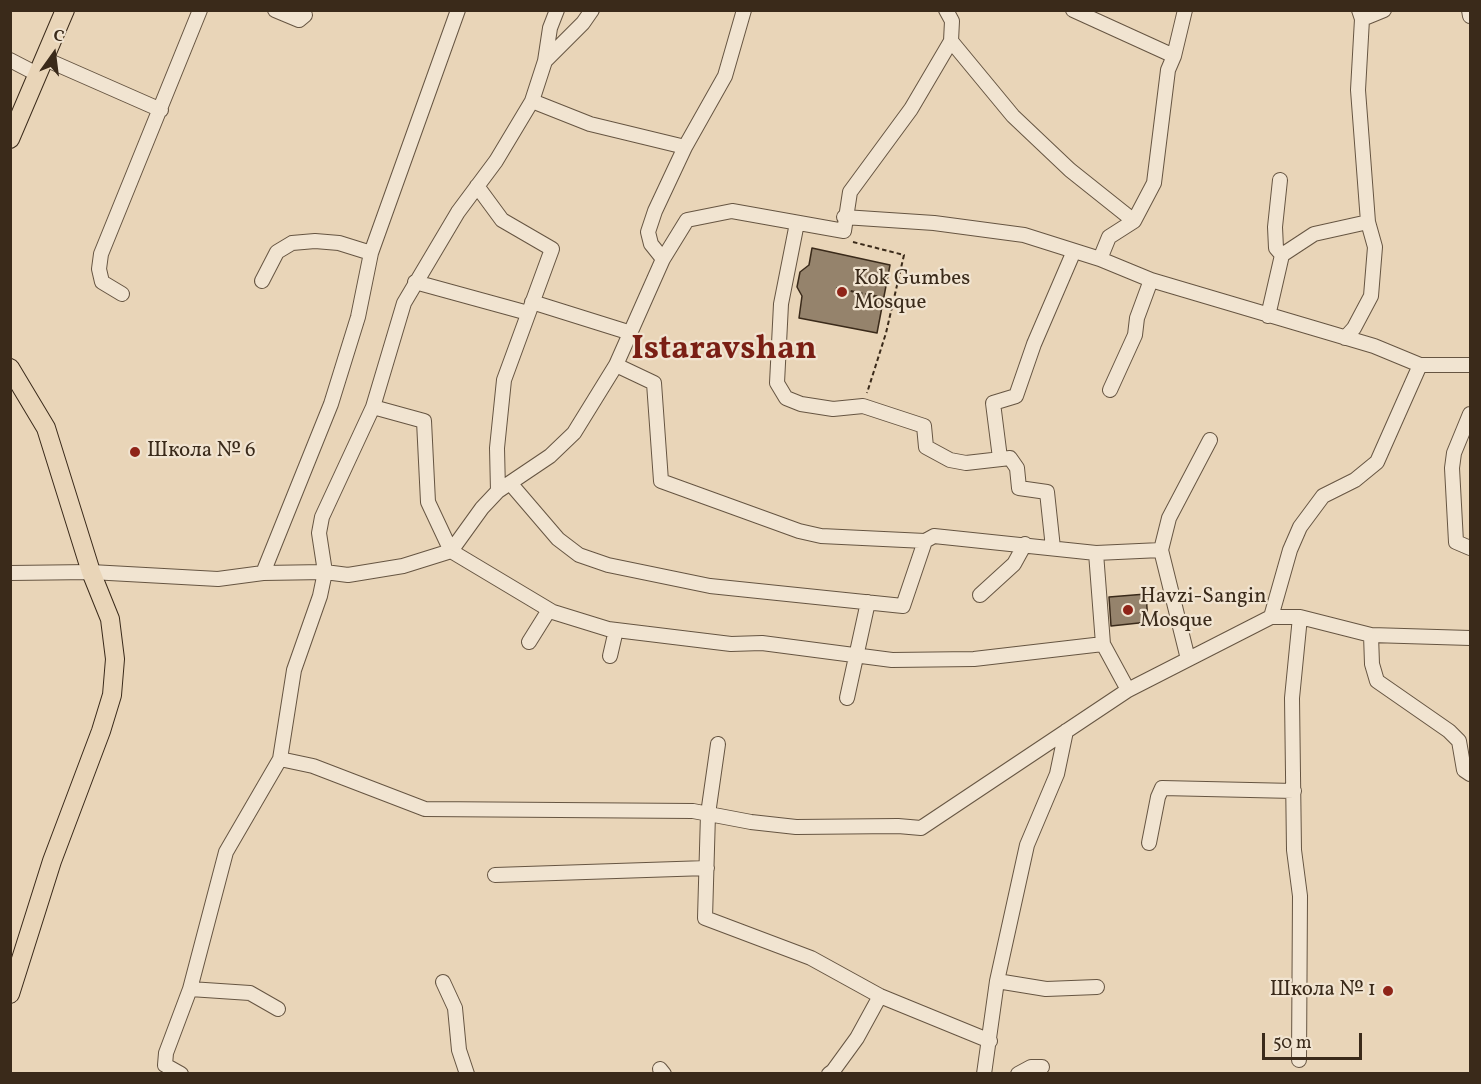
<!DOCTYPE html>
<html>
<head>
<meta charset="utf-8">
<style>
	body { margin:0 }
	#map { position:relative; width:1481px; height:1084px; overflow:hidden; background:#e9d5b8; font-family:Vollkorn,serif }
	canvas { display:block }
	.frame { position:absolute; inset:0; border:12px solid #3a2a1a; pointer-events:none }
	.north { position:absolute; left:24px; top:24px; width:60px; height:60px; -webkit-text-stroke:4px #f1e4d1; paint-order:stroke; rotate:14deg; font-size:16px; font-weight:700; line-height:24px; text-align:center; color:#3a2a1a }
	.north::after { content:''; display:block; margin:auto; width:21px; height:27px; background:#3a2a1a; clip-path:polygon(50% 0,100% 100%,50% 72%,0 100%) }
	.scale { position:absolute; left:1262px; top:1033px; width:100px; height:27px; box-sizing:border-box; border:3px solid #3a2a1a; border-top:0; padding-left:8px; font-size:18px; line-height:21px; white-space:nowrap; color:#3a2a1a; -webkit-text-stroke:4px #f1e4d1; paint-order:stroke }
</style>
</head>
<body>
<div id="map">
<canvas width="1481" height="1084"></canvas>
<div class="frame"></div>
<div class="north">С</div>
<div class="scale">50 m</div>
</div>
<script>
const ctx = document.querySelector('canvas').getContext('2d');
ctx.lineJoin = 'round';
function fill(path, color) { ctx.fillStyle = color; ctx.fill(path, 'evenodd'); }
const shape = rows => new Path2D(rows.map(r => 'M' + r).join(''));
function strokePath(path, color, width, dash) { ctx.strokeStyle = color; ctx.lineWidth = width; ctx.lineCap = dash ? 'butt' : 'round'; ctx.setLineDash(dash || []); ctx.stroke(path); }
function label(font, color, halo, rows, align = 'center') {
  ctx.font = font + ' Vollkorn,serif'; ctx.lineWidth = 4.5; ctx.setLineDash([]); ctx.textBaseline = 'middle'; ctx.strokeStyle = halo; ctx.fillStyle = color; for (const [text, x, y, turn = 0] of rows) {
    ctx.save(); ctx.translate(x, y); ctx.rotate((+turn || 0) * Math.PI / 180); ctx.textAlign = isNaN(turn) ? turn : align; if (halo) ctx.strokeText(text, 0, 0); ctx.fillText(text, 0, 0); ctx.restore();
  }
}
const building = shape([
	[812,248,890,265,877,333,799,318,802,296,797,287,800,272,809,265,812,248],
	[1146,594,1148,622,1111,626,1109,597,1146,594]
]);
const path = shape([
	[853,242,904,255,886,333,867,393],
	[836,288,894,300]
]);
const minor = shape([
	[275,10,299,20,305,15],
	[1073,10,1174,56],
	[1469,10,1470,16],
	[1362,19,1384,10],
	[951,41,1013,116,1070,170,1134,221],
	[45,59,161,110],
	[10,60,37,74],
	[545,61,550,28,557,10],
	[532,101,590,124,685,147],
	[1280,180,1275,227,1276,248,1282,255],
	[477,186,502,220,552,249,504,380,497,448,498,491],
	[844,217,934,223,1024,235,1100,259,1151,280,1374,346,1420,365,1470,365],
	[797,223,781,304,777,383,786,398,801,404,833,409,863,406,924,426,926,447,950,460,966,463,1010,458,1017,468,1019,488,1047,492,1053,548],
	[663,259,651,244,648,232,655,211,685,147,725,76,744,10],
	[1100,259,1109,237,1134,221,1154,183,1168,70,1174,56,1185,10],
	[262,281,277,252,292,243,315,241,339,243,371,253],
	[415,282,528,313],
	[122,294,102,282,99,269,101,254,200,10],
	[532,302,631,333],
	[1268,316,1282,255,1314,234,1368,222,1358,90,1362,19,1359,10],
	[1345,338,1354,328,1371,296,1375,247,1368,222],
	[616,365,654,383,661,481,799,531,821,536,925,541,934,536,1096,553,1161,550],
	[1110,390,1135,335,1137,318,1151,280],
	[373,407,424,421,428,502,451,551,553,612,608,629,731,644,762,643,892,660,974,659,1103,644],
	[1470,414,1454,453,1452,468,1456,542,1470,548],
	[1000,458,993,403,1016,396,1034,344,1074,251],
	[510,483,558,539,579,555,608,565,710,586,903,606,925,541],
	[1096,553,1103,644,1128,690],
	[10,573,91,572,218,579,263,573,325,572,348,575,403,566,451,551,482,508,498,491,550,456,574,433,616,365,663,259,687,220,732,211,844,231,850,192,911,109,951,41,952,21,946,10],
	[263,573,331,404,358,317,371,253,458,10],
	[980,595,1014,564,1025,544],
	[1271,617,1290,550,1300,527,1323,496,1355,480,1377,462,1420,365],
	[1371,635,1372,664,1377,681,1449,731,1459,741,1464,770,1470,774],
	[529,642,549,610],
	[610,656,616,630],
	[1188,659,1161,550,1169,518,1210,440],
	[847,698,868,602],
	[718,744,708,814,705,918,811,958,880,996,990,1041],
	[280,759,313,766,425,809,693,811,751,822,796,827,898,826,921,828,1128,690,1271,617,1300,617,1371,635,1470,638],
	[1149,843,1158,797,1162,788,1294,791],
	[495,875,707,868],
	[997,981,1046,989,1097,987],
	[443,982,455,1008,459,1050,467,1074],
	[190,989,250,993,278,1009],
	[1299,1060,1300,896,1294,850,1292,698,1300,617],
	[660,1069,664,1074],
	[181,1074,165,1065,166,1053,190,989,226,852,280,759,294,670,320,596,325,572,319,533,322,517,373,407,404,303,458,212,496,161,532,101,545,61,583,23,592,10],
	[829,1074,833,1071,857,1038,880,996],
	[984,1074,997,981,1027,845,1057,774,1066,731],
	[1018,1074,1031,1067,1042,1067]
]);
const major = shape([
	[10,139,65,10],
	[10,368,46,428,91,572,110,619,115,659,112,695,101,731,52,861,10,994]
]);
const markers = [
	[842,292,6,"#8f2418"],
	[135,452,6,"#8f2418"],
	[1128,610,6,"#8f2418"],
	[1388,991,6,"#8f2418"]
];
const poiNames = [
	["Kok Gumbes",854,280],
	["Mosque",854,304],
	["Школа № 6",147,452],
	["Havzi-Sangin",1140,598],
	["Mosque",1140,622],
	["Школа № 1",1376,991,"right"]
];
const townNames = [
	["Istaravshan",724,352]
];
fill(building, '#95836c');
strokePath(building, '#3a2a1a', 1.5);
strokePath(minor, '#665542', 16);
strokePath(major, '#3a2a1a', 20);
strokePath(path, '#3a2a1a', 2, [4.5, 3]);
strokePath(minor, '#f1e4d1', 14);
strokePath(major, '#e9d5b8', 18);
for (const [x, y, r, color] of markers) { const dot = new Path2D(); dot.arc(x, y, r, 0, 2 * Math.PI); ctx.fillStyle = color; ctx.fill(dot); strokePath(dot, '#f1e4d1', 2); }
label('21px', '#3a2a1a', '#f1e4d1', poiNames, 'left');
label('bold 33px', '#7a1f14', '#f1e4d1', townNames);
</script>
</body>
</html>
